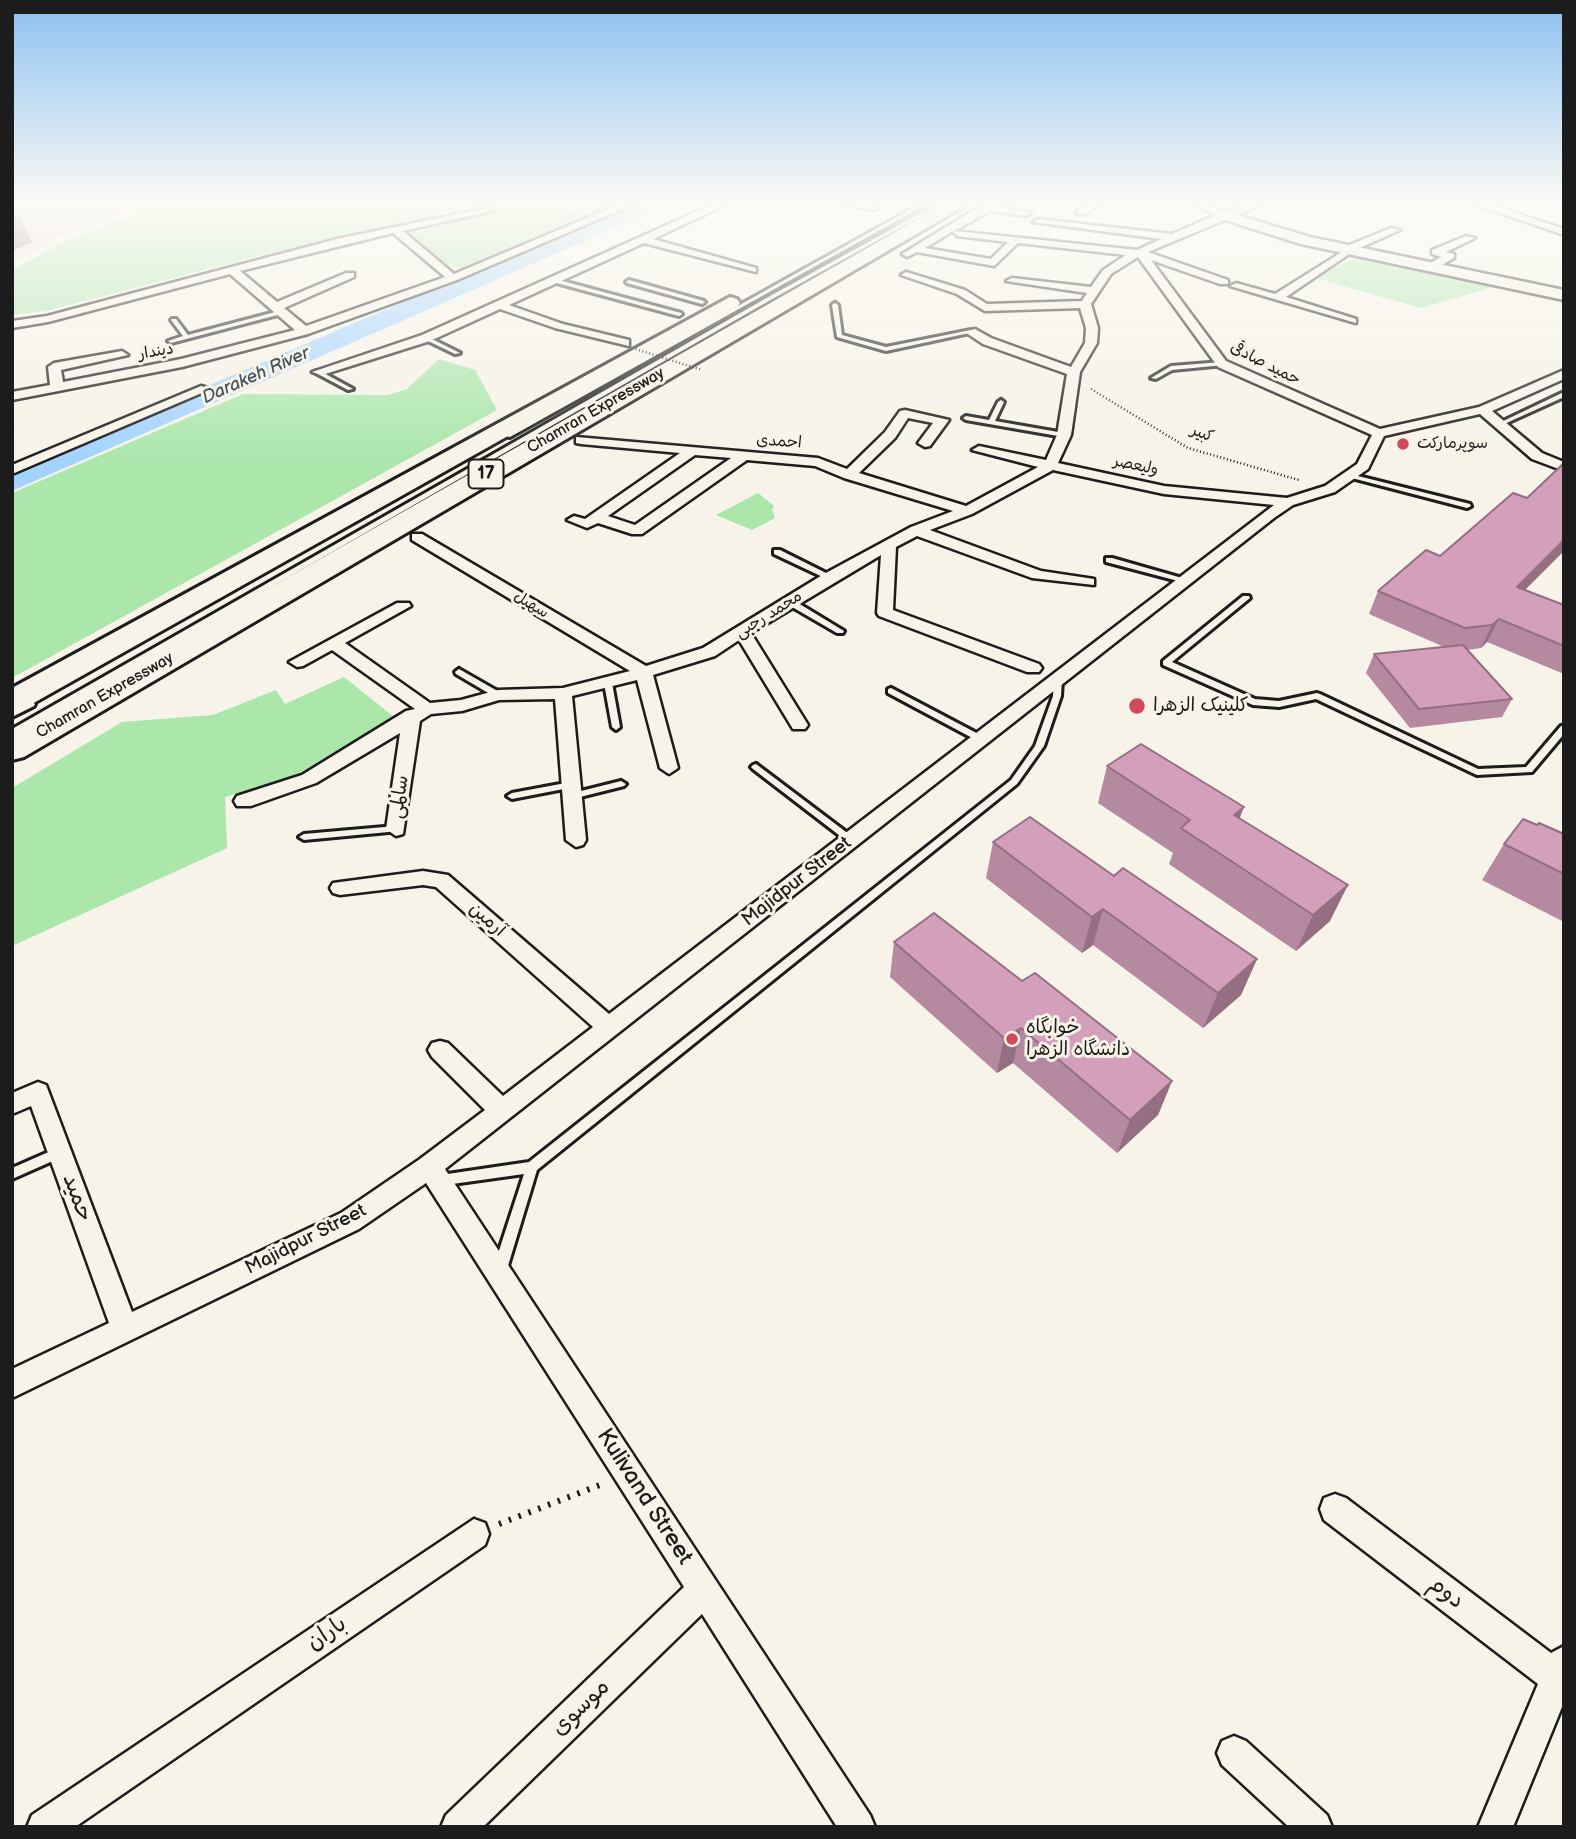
<!DOCTYPE html>
<html>
<head>
<meta charset="utf-8">
<style>
	body { margin:0 }
	#map { position:relative; width:1576px; height:1839px; overflow:hidden; background:#f7f3e8; font-family:"Balsamiq Sans",sans-serif }
	canvas { display:block }
	.frame { position:absolute; inset:0; border:14px solid #1c1c1c; pointer-events:none }
</style>
</head>
<body>
<div id="map">
<canvas width="1576" height="1839"></canvas>
<div class="frame"></div>
</div>
<script>
const ctx = document.querySelector('canvas').getContext('2d');
ctx.lineJoin = 'round';
function fill(path, color) { ctx.fillStyle = color; ctx.fill(path, 'evenodd'); }
const shape = rows => new Path2D(rows.map(r => 'M' + r).join(''));
function strokePath(path, color, width, dash) { ctx.strokeStyle = color; ctx.lineWidth = width; ctx.lineCap = dash ? 'butt' : 'round'; ctx.setLineDash(dash || []); ctx.stroke(path); }
function label(font, color, halo, rows, align = 'center') {
  ctx.font = font + ' "Balsamiq Sans","Playpen Sans Arabic",sans-serif'; ctx.lineWidth = 6; ctx.setLineDash([]); ctx.textBaseline = 'middle'; ctx.strokeStyle = halo; ctx.fillStyle = color; for (const [text, x, y, turn = 0] of rows) {
    ctx.save(); ctx.translate(x, y); ctx.rotate((+turn || 0) * Math.PI / 180); ctx.textAlign = isNaN(turn) ? turn : align; if (halo) ctx.strokeText(text, 0, 0); ctx.fillText(text, 0, 0); ctx.restore();
  }
}
const built = shape([
	[12,202,153,202,59,238,12,263]
]);
const green = shape([
	[169,202,510,202,474,211,466,207,388,228,345,234,50,310,12,315,12,270,68,240],
	[603,202,622,202,462,269,449,265,405,235,526,203,575,212],
	[1359,255,1493,287,1421,308,1315,278],
	[439,359,475,370,497,410,12,678,12,493,243,394,388,395,407,389],
	[758,493,774,506,772,510,775,518,752,530,716,515],
	[344,677,394,717,289,779,225,797,227,848,12,946,12,788,122,722,213,715,276,690,285,704]
]);
const river = shape([
	[636,202,666,202,663,207,12,491,12,470,636,202]
]);
const pathFar1 = shape([
	[1091,389,1188,448,1299,480]
]);
const path = shape([
	[499,1524,605,1483]
]);
const lane = shape([
	[924,202,930,202,510,437,505,436,924,202],
	[941,202,947,202,774,298,12,736,12,729,770,296,941,202],
	[555,279,681,313,682,314,679,316,553,282,553,280,555,279],
	[629,280,704,301,705,302,702,304,627,283,626,282,629,280],
	[835,303,838,305,842,335,886,347,971,330,974,332,886,351,837,337,832,305,835,303],
	[283,310,285,311,285,313,171,343,168,341,183,336,171,320,172,319,176,319,188,335,283,310],
	[424,337,428,337,460,353,455,354,424,339,424,337],
	[1222,362,1225,364,1224,365,1172,370,1156,379,1151,378,1171,366,1222,362],
	[316,371,320,371,353,389,348,390,316,373,316,371],
	[1564,392,1564,397,1502,425,1497,424,1564,392],
	[1001,400,1004,402,995,421,1064,433,1067,435,1064,437,966,420,963,418,966,416,989,420,998,402,1001,400],
	[1350,474,1470,504,1471,506,1467,508,1348,477,1346,476,1350,474],
	[774,550,780,550,834,577,830,579,827,579,774,554,774,550],
	[1106,558,1112,558,1189,580,1188,582,1182,582,1106,562,1106,558],
	[1243,596,1249,596,1250,598,1172,662,1255,699,1279,701,1317,693,1320,694,1478,769,1526,767,1561,726,1564,725,1564,734,1532,772,1477,775,1316,699,1279,707,1253,705,1163,665,1163,661,1243,596],
	[787,600,793,600,844,631,843,633,837,633,787,604,787,600],
	[459,669,501,693,502,695,501,697,495,697,456,674,455,672,459,669],
	[1058,676,1062,679,1061,696,1044,746,1017,784,537,1170,507,1269,505,1273,500,1275,495,1273,493,1269,524,1174,438,1186,434,1184,432,1180,434,1176,529,1162,1011,780,1035,746,1053,696,1054,679,1058,676],
	[608,680,612,683,620,727,616,730,612,727,604,683,608,680],
	[891,688,984,737,986,739,981,742,978,741,888,693,888,689,891,688],
	[31,701,35,704,34,706,12,717,12,710,31,701],
	[756,764,854,838,856,840,854,842,848,842,753,769,751,767,753,765,756,764],
	[621,781,626,784,624,786,572,799,567,796,569,794,621,781],
	[571,782,574,783,576,785,574,787,512,799,507,796,512,793,571,782],
	[396,826,399,827,401,829,399,831,304,840,299,837,304,834,396,826],
	[60,1147,64,1148,66,1152,64,1156,12,1179,12,1168,60,1147]
]);
const street = shape([
	[625,202,639,202,457,280,308,334,182,367,12,400,12,392,50,385,48,367,54,363,122,351,128,355,61,370,63,382,181,359,295,330,230,274,48,322,12,328,12,321,47,316,337,239,492,207,492,211,403,231,454,274,625,202],
	[393,233,445,277,306,326,284,308,354,277,354,273,346,273,277,302,240,271,393,233],
	[718,202,732,202,653,239,756,268,756,272,644,243,509,305,563,324,629,340,629,346,555,328,500,309,430,341,322,375,312,372,422,335,718,202],
	[831,202,861,202,880,207,875,210,831,202],
	[995,202,1010,202,1002,207,1031,213,1026,216,990,211,954,231,1137,250,1161,239,1033,222,1038,219,1172,234,1216,215,1188,202,1202,202,1224,212,1252,202,1268,202,1148,252,1228,280,1228,284,1220,284,1151,260,1226,361,1380,429,1479,407,1564,370,1564,379,1492,411,1542,453,1564,462,1564,471,1532,459,1480,414,1384,436,1368,469,1335,492,1293,505,1274,518,445,1169,870,1815,875,1827,837,1827,702,1614,483,1827,441,1827,446,1815,684,1587,426,1183,359,1229,12,1398,12,1369,109,1323,31,1106,12,1114,12,1093,38,1082,46,1085,132,1312,341,1213,420,1159,485,1110,432,1057,428,1050,432,1043,440,1041,448,1043,503,1096,593,1027,436,887,423,885,340,895,333,893,330,888,333,883,423,871,448,875,609,1014,1274,505,1164,494,1053,470,972,514,930,530,1041,571,1094,579,1094,585,1032,578,917,536,896,547,893,610,1039,664,1042,668,1039,672,1027,672,879,616,877,613,881,555,751,633,808,725,805,729,793,729,739,640,715,656,653,675,678,768,669,774,660,768,637,680,572,696,586,840,583,845,576,847,566,840,555,699,499,700,462,711,431,714,420,721,403,834,396,836,386,829,400,733,316,783,251,806,237,806,234,801,237,796,302,775,406,711,415,709,332,650,303,666,297,667,289,662,397,603,409,603,411,606,345,643,430,703,461,700,498,690,563,688,630,671,412,540,412,534,422,534,646,666,703,648,824,574,911,527,953,511,844,478,815,466,747,460,642,534,632,534,598,523,587,528,567,520,574,516,585,519,680,453,581,444,576,443,576,437,818,458,847,469,885,432,900,411,905,410,949,420,930,446,925,447,918,443,933,423,908,418,895,438,859,473,966,506,1038,467,972,450,979,446,1046,460,1057,435,1067,374,983,344,965,332,975,329,991,338,1071,367,1085,343,1086,328,1080,308,985,311,957,294,901,275,906,272,965,290,987,304,1082,301,1087,293,1006,281,1012,278,1091,287,1103,270,1126,255,1018,243,994,266,917,252,907,257,902,254,974,210,995,202],
	[953,231,957,236,1008,242,991,259,925,248,953,231],
	[1138,257,1218,367,1372,435,1357,464,1325,486,1287,498,1164,486,1058,463,1071,435,1080,372,1097,343,1098,328,1091,304,1111,274,1138,257],
	[695,455,731,458,635,525,608,516,695,455],
	[1090,202,1102,202,1085,214,1077,214,1077,210,1090,202],
	[1468,202,1484,202,1564,229,1564,235,1468,202],
	[1391,228,1400,230,1355,250,1286,297,1356,319,1356,323,1230,286,1236,283,1275,294,1342,252,1342,248,1391,228],
	[1466,236,1475,238,1446,252,1454,254,1454,258,1433,270,1425,270,1425,266,1441,257,1432,254,1432,250,1466,236],
	[201,386,211,389,12,474,12,465,201,386],
	[1335,1494,1346,1498,1551,1653,1564,1646,1564,1702,1513,1827,1478,1827,1538,1684,1324,1520,1320,1509,1324,1498,1335,1494],
	[474,1519,485,1523,489,1534,485,1545,75,1827,27,1827,32,1815,474,1519],
	[1234,1736,1246,1741,1327,1815,1332,1827,1289,1827,1222,1765,1217,1753,1222,1741,1234,1736]
]);
const secondary = shape([
	[1224,211,1310,237,1564,290,1564,300,1301,244,1219,218,1219,212,1224,211]
]);
const highway = shape([
	[948,202,971,202,24,757,12,760,12,734,948,202],
	[730,297,737,299,740,303,737,307,23,709,12,712,12,688,730,297]
]);
const pathBridge = shape([
	[629,347,702,370]
]);
const wall = shape([
	[1527,498,1525,590,1564,605,1564,674,1487,642,1481,648,1467,650,1512,699,1502,717,1410,728,1366,673,1374,654,1444,647,1369,614,1378,591,1440,556],
	[1107,766,1239,818,1330,921,1296,951,1169,864,1173,853,1098,803],
	[1537,825,1564,834,1564,922,1482,880,1504,844],
	[993,842,1114,876,1257,959,1241,995,1203,1028,1093,945,1082,953,986,878],
	[894,942,1022,981,1172,1081,1158,1115,1117,1153,1013,1063,997,1073,890,977]
]);
const shadedWall = shape([
	[21,218,32,242,12,251,12,222],
	[1564,540,1564,551,1506,609,1517,587],
	[1499,619,1487,642,1481,648,1492,625],
	[1244,807,1230,843,1234,815],
	[1348,885,1330,921,1296,951,1313,915],
	[1103,909,1093,945,1082,953,1092,917],
	[1257,959,1241,995,1203,1028,1218,993],
	[1021,1028,1013,1063,997,1073,1004,1038],
	[1172,1081,1158,1115,1117,1153,1130,1120]
]);
const building = shape([
	[12,216,21,218,12,222,12,216],
	[1564,463,1564,540,1517,587,1564,605,1564,646,1499,619,1492,625,1465,628,1378,591,1426,550,1440,556,1513,493,1527,498,1564,463],
	[1463,645,1512,699,1419,709,1374,654,1463,645],
	[1141,744,1244,807,1234,815,1348,885,1313,915,1181,828,1190,820,1107,766,1141,744],
	[1030,817,1114,876,1123,868,1257,959,1218,993,1103,909,1092,917,993,842,1030,817],
	[1523,819,1537,825,1539,823,1564,834,1564,874,1504,844,1523,819],
	[934,913,1022,981,1035,973,1172,1081,1130,1120,1021,1028,1004,1038,894,942,934,913]
]);
const markers = [
	[1403,444,7,"#d1495b"],
	[1137,706,9,"#d1495b"],
	[1012,1039,7,"#d1495b"]
];
const farStreetnames = [
	["دیندار",156,352,-10],
	["حمید صادقی",1265,364,27],
	["Chamran Expressway",596,411,-30],
	["کبیر",1202,434,21],
	["احمدی",779,442,4],
	["ولیعصر",1136,466,12],
	["سهیل",531,605,31],
	["محمد رجبی",769,615,-32],
	["Chamran Expressway",105,696,-30]
];
const farPoinames = [
	["سوپرمارکت",1417,444]
];
const farWaternames = [
	["Darakeh River",256,376,-24]
];
const shields = [
	[486,474,35]
];
const shieldNames = [
	["17",486,474]
];
const poiNames = [
	["کلینیک الزهرا",1153,706],
	["خوابگاه",1026,1028],
	["دانشگاه الزهرا",1026,1050]
];
const streetNames = [
	["سالمی",400,797,-82],
	["Majidpur Street",797,882,-38],
	["آرمین",487,920,41],
	["Majidpur Street",306,1240,-27]
];
const nearStreetnames = [
	["حمید",77,1198,70],
	["Kulivand Street",644,1497,57],
	["دوم",1446,1593,37],
	["باران",327,1634,-34],
	["موسوی",581,1708,-44]
];
fill(built, '#ecdada');
fill(green, '#abe6ab');
fill(river, '#a2d3ff');
strokePath(lane, '#1c1c1c', 6);
strokePath(street, '#1c1c1c', 5);
strokePath(secondary, '#1c1c1c', 5);
strokePath(highway, '#1c1c1c', 6);
strokePath(pathFar1, '#1c1c1c', 2.5, [1, 2.5]);
strokePath(path, '#1c1c1c', 6, [2.5, 8]);
fill(lane, '#f7f3e8');
fill(street, '#f7f3e8');
fill(secondary, '#f7f3e8');
fill(highway, '#f7f3e8');
strokePath(pathBridge, '#1c1c1c', 2.5, [1, 2.5]);
fill(wall, '#b589a0');
fill(shadedWall, '#946f82');
fill(building, '#d39fba');
strokePath(building, '#946f82', 2);
const sky = ctx.createLinearGradient(0, 0, 0, 460);
sky.addColorStop(0, '#8cc0f1');
sky.addColorStop(0.44, '#fbfaf5');
sky.addColorStop(1, '#fbfaf500');
ctx.fillStyle = sky;
ctx.fillRect(0, 0, 1576, 460);
for (const [x, y, r, color] of markers) { const dot = new Path2D(); dot.arc(x, y, r, 0, 2 * Math.PI); ctx.fillStyle = color; ctx.fill(dot); strokePath(dot, '#f7f3e8', 2.5); }
label('16px', '#1c1c1c', '#f7f3e8', farStreetnames);
label('16px', '#1c1c1c', '#f7f3e8', farPoinames, 'left');
label('italic 18px', '#445360', '#f7f3e8', farWaternames);
for (const [x, y, w] of shields) { const box = new Path2D(); box.roundRect(x - w / 2, y - 14.5, w, 29, 5); ctx.fillStyle = '#f7f3e8'; ctx.fill(box); strokePath(box, '#1c1c1c', 2); }
label('bold 18px', '#1c1c1c', null, shieldNames);
label('19px', '#1c1c1c', '#f7f3e8', poiNames, 'left');
label('19px', '#1c1c1c', '#f7f3e8', streetNames);
label('23px', '#1c1c1c', '#f7f3e8', nearStreetnames);
</script>
</body>
</html>
